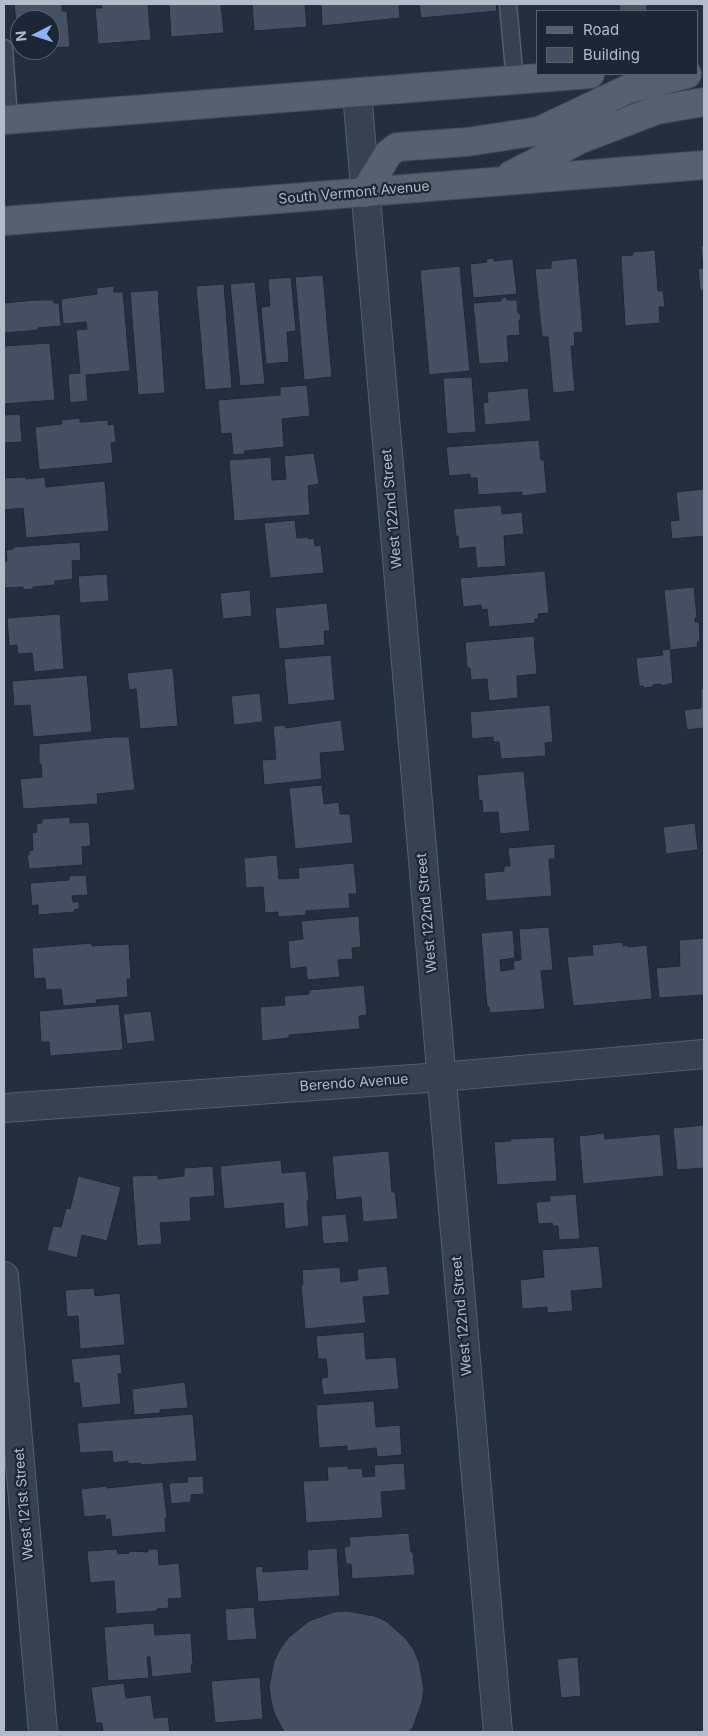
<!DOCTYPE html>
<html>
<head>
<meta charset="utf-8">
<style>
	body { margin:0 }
	#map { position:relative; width:708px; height:1736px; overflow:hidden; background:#242f3e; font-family:Inter,sans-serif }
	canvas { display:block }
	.frame { position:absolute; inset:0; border:5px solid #b4bcc9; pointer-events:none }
	.legend { position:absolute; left:536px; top:10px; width:162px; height:65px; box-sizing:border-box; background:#1d2633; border:1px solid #59626f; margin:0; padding:6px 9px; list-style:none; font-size:15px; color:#b4bcc9 }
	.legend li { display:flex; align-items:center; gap:10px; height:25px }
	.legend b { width:25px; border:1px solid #59626f }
	.north { position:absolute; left:10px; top:10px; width:50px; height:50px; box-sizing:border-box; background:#1d2633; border:1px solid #59626f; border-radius:50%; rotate:265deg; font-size:14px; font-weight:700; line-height:20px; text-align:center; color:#b4bcc9 }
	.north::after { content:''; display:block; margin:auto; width:18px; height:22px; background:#8ab4f8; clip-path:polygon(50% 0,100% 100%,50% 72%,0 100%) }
</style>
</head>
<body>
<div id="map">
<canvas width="708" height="1736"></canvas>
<div class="frame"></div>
<ul class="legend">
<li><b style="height:6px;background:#56606e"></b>Road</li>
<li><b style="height:14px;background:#455162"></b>Building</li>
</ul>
<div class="north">N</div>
</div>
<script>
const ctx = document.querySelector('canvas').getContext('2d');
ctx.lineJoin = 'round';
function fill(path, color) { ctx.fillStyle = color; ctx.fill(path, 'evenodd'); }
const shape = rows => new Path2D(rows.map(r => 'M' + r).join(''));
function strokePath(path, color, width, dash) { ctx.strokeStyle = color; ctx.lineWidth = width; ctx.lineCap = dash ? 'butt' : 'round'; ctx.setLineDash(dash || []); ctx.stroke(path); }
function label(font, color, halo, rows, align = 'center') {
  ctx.font = font + ' Inter,sans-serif'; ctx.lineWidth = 4.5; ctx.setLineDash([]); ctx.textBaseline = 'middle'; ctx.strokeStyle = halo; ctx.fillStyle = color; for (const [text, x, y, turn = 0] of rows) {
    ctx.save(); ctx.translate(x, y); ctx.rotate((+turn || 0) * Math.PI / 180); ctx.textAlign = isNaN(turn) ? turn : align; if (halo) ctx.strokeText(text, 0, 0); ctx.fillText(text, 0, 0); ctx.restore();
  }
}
const building = shape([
	[14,4,62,4,62,11,67,11,70,47,50,48,50,20,20,20,20,50,31,50,19,51,14,4],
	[101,4,148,4,151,40,98,44,95,8,102,8,101,4],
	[169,4,221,4,224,33,171,37,169,4],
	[252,4,305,4,307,27,254,31,252,4],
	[321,4,399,4,400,18,322,26,321,4],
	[419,4,496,4,497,11,421,18,419,4],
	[534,4,559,4,534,6,534,4],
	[619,4,647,4,647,11,620,11,619,4],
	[704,245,704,290,700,291,698,269,703,268,701,246,704,245],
	[655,250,658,291,663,291,665,307,659,307,660,323,625,326,621,256,633,255,633,252,655,250],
	[494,258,494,261,513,259,517,294,473,298,470,264,487,262,486,259,494,258],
	[577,258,583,332,574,333,575,346,571,346,575,391,553,393,548,337,542,337,535,269,551,268,551,261,577,258],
	[460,266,470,371,429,375,420,270,460,266],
	[323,275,332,377,304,380,295,277,323,275],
	[291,277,296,331,287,332,289,362,266,364,261,307,270,306,268,279,291,277],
	[255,282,265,384,240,386,230,284,255,282],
	[224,284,232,388,205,390,196,286,224,284],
	[114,286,114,292,123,292,130,371,86,375,88,401,70,403,68,374,80,373,76,330,87,329,86,322,63,324,61,299,97,294,96,288,114,286],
	[158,290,165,393,138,395,130,292,158,290],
	[506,297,507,300,517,300,518,313,520,313,521,320,519,320,520,335,507,336,509,362,479,364,473,303,501,301,501,298,506,297],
	[35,300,53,300,54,303,59,303,61,326,38,328,38,330,4,333,4,303,35,300],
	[50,343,55,400,4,404,4,346,50,343],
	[472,377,476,432,447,434,443,378,472,377],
	[307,385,310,416,282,419,284,447,244,451,245,454,233,455,231,433,221,434,218,400,280,395,280,387,307,385],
	[528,388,531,421,485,425,483,403,488,402,487,392,528,388],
	[20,414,22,442,4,443,4,415,20,414],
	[80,418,80,422,108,420,108,425,114,424,116,442,111,443,113,463,39,470,35,427,62,424,61,420,80,418],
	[539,440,541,460,544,460,547,493,522,496,522,492,478,495,477,478,470,478,470,474,449,476,446,447,539,440],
	[314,453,319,484,308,486,310,515,234,521,229,460,271,457,272,480,286,479,284,456,314,453],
	[26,477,26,479,45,477,46,487,105,481,109,531,26,538,23,508,4,510,4,478,26,477],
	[704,489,704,536,672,539,670,521,679,520,676,492,704,489],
	[501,505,502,514,522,512,524,534,504,536,506,566,477,568,475,547,459,549,458,536,456,536,453,509,501,505],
	[295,520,297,538,308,537,309,539,314,538,315,546,321,545,324,573,270,578,264,523,295,520],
	[80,542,81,560,72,561,73,579,55,581,55,585,33,587,33,589,23,590,23,587,5,588,4,562,7,561,6,550,13,549,13,547,80,542],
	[545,571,549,613,538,614,539,619,535,619,535,623,489,627,487,609,482,610,481,605,463,607,460,578,545,571],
	[107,574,109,601,80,603,78,576,107,574],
	[694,587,697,617,695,618,695,622,699,622,700,642,697,642,698,647,670,650,673,683,661,686,661,684,653,685,653,687,644,688,643,686,639,686,636,658,663,655,662,650,670,649,664,590,694,587],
	[250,590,252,616,223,619,220,593,250,590],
	[327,603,330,631,324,631,325,645,279,649,275,608,327,603],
	[60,614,64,669,34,672,32,653,18,654,17,645,9,646,7,618,60,614],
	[534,636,537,674,517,676,518,698,489,701,487,679,471,680,470,668,467,668,465,642,534,636],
	[331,655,335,700,288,705,284,659,331,655],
	[173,668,178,726,140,729,136,689,129,690,127,673,173,668],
	[87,675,92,732,33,737,30,705,14,706,12,681,87,675],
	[704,688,704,736,703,728,687,730,684,710,701,708,701,689,704,688],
	[260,693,263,722,234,725,231,696,260,693],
	[550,705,553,742,545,743,546,756,501,759,499,742,493,742,493,737,472,739,470,712,550,705],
	[341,720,345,751,320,753,322,779,264,785,262,760,276,759,273,726,285,725,286,728,341,720],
	[112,737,129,737,135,790,97,794,98,804,23,809,20,779,42,777,41,764,39,764,39,744,112,737],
	[524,771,530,831,500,834,498,812,483,813,482,800,479,801,477,775,524,771],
	[322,785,324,804,339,802,340,814,350,814,353,843,295,849,289,788,322,785],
	[70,817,70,823,89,822,91,846,82,847,83,865,29,869,27,855,29,855,29,851,33,850,32,833,37,832,36,824,42,823,42,819,70,817],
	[695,823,698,850,666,854,663,827,695,823],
	[555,844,555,859,549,859,552,896,486,901,484,873,504,871,504,866,510,866,508,848,555,844],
	[277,855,279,879,299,878,298,868,354,863,357,894,349,894,350,908,306,911,306,915,278,917,278,912,265,913,263,887,246,888,244,858,277,855],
	[86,875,88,895,72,896,73,902,79,902,79,909,74,910,75,912,38,915,38,905,32,906,30,883,69,880,69,876,86,875],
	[359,916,361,947,352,948,353,959,338,960,340,977,307,980,306,967,290,969,288,941,303,939,301,921,359,916],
	[549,927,553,970,541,971,545,1009,490,1013,489,1007,487,1007,481,933,513,930,515,958,500,960,501,971,514,969,513,961,521,960,519,929,549,927],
	[704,938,704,995,659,998,656,968,680,966,679,940,704,938],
	[623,942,623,946,628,945,628,947,647,945,652,999,573,1006,567,957,593,955,592,945,623,942],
	[91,943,92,946,129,944,131,979,127,979,128,997,96,1000,97,1003,63,1006,61,989,46,990,45,978,34,979,32,948,91,943],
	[364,985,367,1015,359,1016,360,1029,289,1035,289,1038,262,1041,260,1007,285,1005,284,996,309,994,309,990,364,985],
	[119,1004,123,1050,50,1056,49,1042,41,1042,39,1011,119,1004],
	[151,1011,155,1041,127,1044,123,1014,151,1011],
	[704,1125,704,1168,677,1170,673,1128,704,1125],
	[604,1133,605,1139,660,1134,664,1176,583,1184,579,1136,604,1133],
	[554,1137,557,1181,497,1185,494,1142,511,1141,510,1139,554,1137],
	[389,1151,392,1192,395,1192,398,1219,363,1222,361,1197,336,1200,332,1156,389,1151],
	[281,1160,282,1173,306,1171,309,1201,307,1201,309,1226,285,1229,283,1203,224,1209,220,1166,281,1160],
	[213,1166,215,1196,190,1198,191,1221,160,1223,162,1244,137,1246,132,1176,158,1175,158,1179,184,1176,184,1168,213,1166],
	[78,1176,121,1187,107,1241,82,1235,77,1258,47,1250,53,1226,61,1227,66,1208,70,1209,78,1176],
	[576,1194,580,1239,559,1240,558,1226,553,1226,552,1223,538,1224,536,1202,550,1201,549,1196,576,1194],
	[346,1214,349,1242,323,1244,321,1216,346,1214],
	[599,1246,603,1288,571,1291,573,1311,547,1313,547,1307,522,1309,520,1280,544,1277,542,1250,599,1246],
	[387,1266,390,1295,363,1297,366,1323,305,1329,301,1285,303,1285,302,1270,340,1267,341,1282,358,1280,357,1269,387,1266],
	[94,1288,95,1296,120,1293,125,1345,80,1349,78,1316,67,1317,65,1290,94,1288],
	[364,1332,366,1359,396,1357,399,1389,323,1395,321,1378,328,1377,326,1359,318,1359,316,1336,364,1332],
	[120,1354,122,1373,118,1374,121,1404,82,1408,79,1383,74,1383,71,1359,120,1354],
	[185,1382,188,1408,160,1410,160,1413,134,1415,132,1389,185,1382],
	[374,1401,376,1427,400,1425,402,1455,377,1457,376,1448,347,1451,347,1446,319,1448,316,1405,374,1401],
	[193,1414,197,1461,141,1465,140,1463,128,1464,128,1461,113,1463,112,1451,80,1453,77,1423,193,1414],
	[404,1463,406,1490,381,1492,383,1518,306,1523,303,1481,328,1480,327,1467,348,1466,348,1469,362,1468,363,1477,375,1476,374,1465,404,1463],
	[203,1476,204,1494,191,1495,191,1502,171,1504,169,1483,188,1482,187,1477,203,1476],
	[163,1482,167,1518,165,1518,166,1532,112,1537,110,1519,105,1520,105,1515,84,1517,81,1489,107,1486,107,1488,163,1482],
	[409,1533,411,1552,413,1552,415,1575,352,1579,351,1564,346,1564,344,1547,350,1546,349,1537,409,1533],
	[337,1548,340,1596,258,1602,255,1567,263,1566,263,1572,308,1569,307,1550,337,1548],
	[117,1549,118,1554,129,1553,129,1551,148,1552,148,1549,158,1549,159,1565,179,1563,182,1598,168,1599,169,1608,157,1609,157,1611,116,1614,114,1581,90,1583,87,1551,117,1549],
	[254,1607,257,1639,227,1641,225,1609,254,1607],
	[347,1611,374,1616,386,1621,406,1639,414,1650,419,1662,424,1689,422,1702,413,1727,409,1732,284,1732,274,1713,271,1701,269,1687,274,1661,280,1649,288,1638,309,1621,334,1612,347,1611],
	[154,1623,155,1635,191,1633,193,1665,191,1665,192,1673,152,1677,150,1657,147,1657,149,1678,108,1681,104,1627,154,1623],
	[578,1657,581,1696,561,1698,557,1659,578,1657],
	[260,1677,263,1719,215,1723,211,1681,260,1677],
	[124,1683,126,1698,151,1695,154,1718,168,1717,170,1732,103,1732,102,1723,96,1723,91,1687,124,1683]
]);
const service = shape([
	[508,4,515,81],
	[4,48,9,119]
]);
const minor = shape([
	[357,93,498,1732],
	[4,1108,441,1077,704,1054],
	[4,1276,43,1732]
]);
const primary = shape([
	[4,120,590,74],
	[511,175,581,139,657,110,704,102],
	[364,193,388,154,397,147,467,142,539,131,628,89,687,74],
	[4,221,704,165]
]);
const streetNames = [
	["South Vermont Avenue",354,193,-5],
	["West 122nd Street",392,509,-95],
	["West 122nd Street",427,913,-95],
	["Berendo Avenue",354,1083,-4],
	["West 122nd Street",462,1316,-95],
	["West 121st Street",24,1504,-95]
];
fill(building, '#455162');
strokePath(building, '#1f2835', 1);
strokePath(service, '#565f6c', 19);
strokePath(minor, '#565f6c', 30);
strokePath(primary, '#414a57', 30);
strokePath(service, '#38414e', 16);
strokePath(minor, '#38414e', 28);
strokePath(primary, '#56606e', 28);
label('14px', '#b4bcc9', '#1d2633', streetNames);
</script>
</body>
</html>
